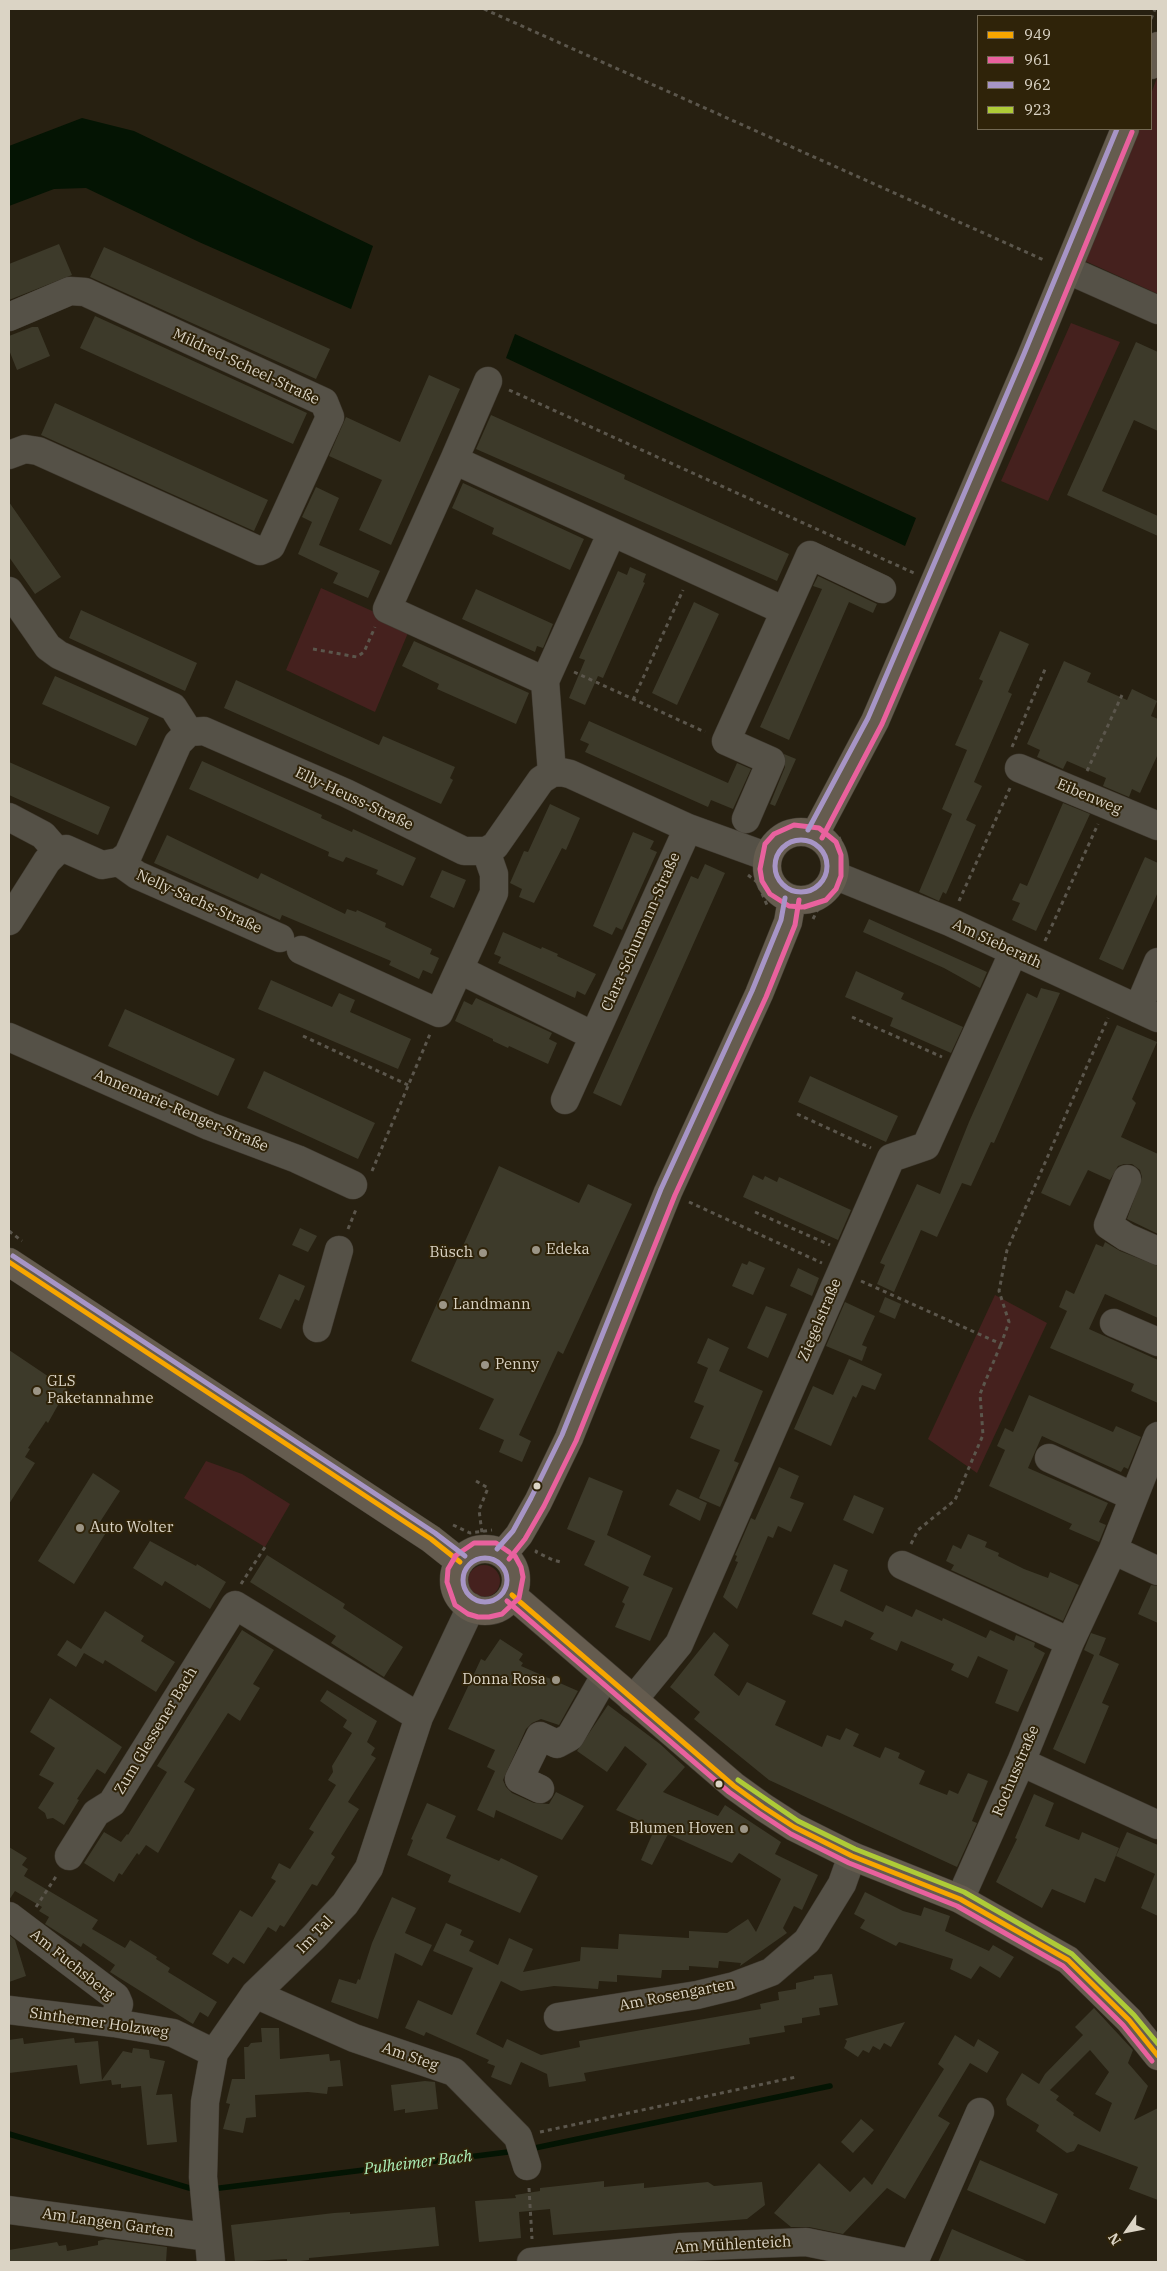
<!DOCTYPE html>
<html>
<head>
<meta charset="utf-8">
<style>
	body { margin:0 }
	#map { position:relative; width:1167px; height:2271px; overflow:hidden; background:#272011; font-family:"IBM Plex Serif",serif }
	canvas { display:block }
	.frame { position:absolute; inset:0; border:10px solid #dbd4c5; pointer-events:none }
	.legend { position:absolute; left:977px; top:15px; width:175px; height:115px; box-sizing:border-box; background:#2f2309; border:1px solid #746a54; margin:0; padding:6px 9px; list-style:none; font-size:15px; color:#dbd4c5 }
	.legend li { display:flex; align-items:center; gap:10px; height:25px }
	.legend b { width:25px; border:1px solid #746a54 }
	.north { position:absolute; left:1102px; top:2206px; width:50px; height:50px; -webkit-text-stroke:4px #2f2309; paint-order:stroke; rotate:237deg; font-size:14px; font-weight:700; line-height:20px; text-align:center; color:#dbd4c5 }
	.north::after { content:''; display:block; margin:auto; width:18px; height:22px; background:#dbd4c5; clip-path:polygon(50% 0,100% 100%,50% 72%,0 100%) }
</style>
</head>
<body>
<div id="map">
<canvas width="1167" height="2271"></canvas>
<div class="frame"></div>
<ul class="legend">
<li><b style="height:6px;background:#f7a600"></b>949</li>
<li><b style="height:6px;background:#e9619e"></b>961</li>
<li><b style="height:6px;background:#a795c6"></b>962</li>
<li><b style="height:6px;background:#aecb37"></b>923</li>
</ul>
<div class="north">N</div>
</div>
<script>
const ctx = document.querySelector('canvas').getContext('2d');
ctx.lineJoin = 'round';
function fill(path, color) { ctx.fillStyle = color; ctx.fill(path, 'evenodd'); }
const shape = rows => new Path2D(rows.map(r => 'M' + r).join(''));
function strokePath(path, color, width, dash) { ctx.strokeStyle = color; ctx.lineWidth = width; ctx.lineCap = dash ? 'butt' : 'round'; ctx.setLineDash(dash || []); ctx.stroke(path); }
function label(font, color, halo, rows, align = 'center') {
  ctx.font = font + ' "IBM Plex Serif",serif'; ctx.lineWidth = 4; ctx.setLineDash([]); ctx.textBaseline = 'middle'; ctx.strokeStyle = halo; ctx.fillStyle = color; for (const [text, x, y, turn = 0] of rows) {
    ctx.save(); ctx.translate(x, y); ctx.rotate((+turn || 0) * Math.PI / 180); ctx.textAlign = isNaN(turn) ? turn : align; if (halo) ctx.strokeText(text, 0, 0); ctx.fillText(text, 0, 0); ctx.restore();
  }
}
const green = shape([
	[1158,75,1158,294,1083,260,1137,129,1151,129,1151,94],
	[1071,323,1120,342,1048,501,1001,481],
	[321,588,410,628,375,712,286,670],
	[995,1295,1047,1323,977,1473,928,1439],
	[206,1461,242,1474,290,1504,265,1547,184,1498],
	'468 1581a16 16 0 1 1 32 0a16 16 0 1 1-32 0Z'
]);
const water = shape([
	[82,118,134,131,373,246,351,309,199,242,86,188,54,189,9,206,9,146],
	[515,334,916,518,905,546,506,358]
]);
const stream = shape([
	[9,2134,196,2190],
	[530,2149,830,2086],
	[212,2189,516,2151]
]);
const building = shape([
	[59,244,72,275,9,300,9,264],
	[104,247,330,349,316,379,90,277],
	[95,316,307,413,293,444,80,348],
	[32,327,38,327,50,356,17,370,9,350,9,336],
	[1136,342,1158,352,1158,431,1134,420,1102,491,1158,516,1158,536,1067,495],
	[429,375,460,389,391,545,359,530,382,480,329,456,346,417,400,442],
	[55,403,268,500,254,531,41,435],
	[491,415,625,475,624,479,789,554,777,581,476,449],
	[463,483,584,539,570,570,492,534,494,528,452,508],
	[316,487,339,498,319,545,380,571,368,598,333,583,338,573,298,554,312,522,302,517],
	[9,502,61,577,35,594,9,557],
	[630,567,646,574,643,582,645,583,603,678,598,676,585,705,569,698,585,660,579,658,618,571,627,575],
	[818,576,877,604,873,613,849,602,789,740,760,727,822,589,813,586],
	[476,589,553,624,543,648,537,646,535,652,462,619],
	[694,602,719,614,677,705,652,693],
	[81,610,197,663,185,691,69,638],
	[1000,631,1029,644,1008,692,1012,694,974,782,982,786,966,820,976,825,946,894,943,892,939,901,919,892,952,814,942,809,967,750,955,745,983,681,979,679],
	[414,641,529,693,516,724,437,689,439,684,402,666],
	[1064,661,1091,673,1087,682,1127,700,1132,689,1157,701,1151,716,1158,719,1158,754,1140,793,1132,789,1129,797,1103,786,1106,778,1074,764,1067,761,1063,769,1037,757,1040,750,1027,744],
	[55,676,149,718,136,746,42,704],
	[236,680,379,745,383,736,455,767,450,778,453,780,441,804,224,708],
	[589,721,728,783,737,763,751,769,733,809,711,800,708,807,585,752,589,744,580,740],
	[784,754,796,759,775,806,770,804,785,767],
	[202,761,322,815,321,818,352,832,353,829,416,858,403,886,376,874,378,870,346,857,343,862,328,856,329,852,189,789],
	[9,762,110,807,98,835,9,795],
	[1063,803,1090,814,1036,931,1012,920,1020,903,1012,900,1020,883,1027,886],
	[550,804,580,818,566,850,562,848,534,903,519,897,522,889,510,883,524,851,528,852],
	[633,832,654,841,650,849,657,852,622,930,616,927,612,935,593,926],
	[167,835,258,879,261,873,345,914,347,909,356,912,357,910,386,923,385,927,432,949,430,954,439,958,432,974,423,970,419,979,389,965,391,961,282,915,280,920,154,863],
	[1145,857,1158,863,1158,892,1123,970,1099,959],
	[705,864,725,873,621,1106,593,1093,691,876,698,879],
	[442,870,466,880,454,908,430,897],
	[869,919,987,972,980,988,944,968,863,932],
	[503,932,541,949,542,947,558,954,557,956,596,974,585,995,577,991,575,998,498,963,501,957,494,954],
	[856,971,904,993,901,999,963,1027,951,1053,890,1026,893,1018,845,997],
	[271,980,332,1007,339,993,355,1000,350,1012,411,1039,398,1069,258,1009],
	[1041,988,1060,993,994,1143,991,1142,971,1186,962,1183,937,1237,921,1230,894,1292,877,1284,885,1265,880,1263,917,1184,940,1194,969,1122,1021,1006,1027,993,1037,998],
	[476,998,552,1033,549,1039,557,1043,548,1064,509,1046,508,1048,493,1041,493,1039,455,1021,464,1001,472,1005],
	[125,1009,235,1059,218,1096,108,1046],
	[1117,1025,1157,1042,1132,1099,1136,1103,1121,1137,1158,1154,1158,1234,1127,1219,1142,1177,1140,1170,1132,1164,1124,1164,1118,1166,1110,1180,1088,1170,1070,1206,1041,1193],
	[264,1071,375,1123,358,1159,247,1108],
	[810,1076,898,1116,886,1142,798,1102],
	[499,1166,579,1203,588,1184,632,1204,563,1354,558,1351,519,1435,531,1441,522,1462,499,1452,504,1440,479,1429,494,1399,411,1361],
	[753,1175,763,1180,765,1176,777,1182,779,1177,851,1210,838,1240,743,1197],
	[300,1228,317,1236,308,1252,292,1245],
	[1105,1242,1120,1251,1158,1266,1158,1318,1105,1294,1089,1329,1158,1360,1158,1403,1131,1391,1134,1384,1050,1348,1067,1311,1059,1307,1066,1290,1074,1294,1096,1244,1103,1247],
	[749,1261,765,1268,753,1295,732,1286,742,1263,747,1265],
	[798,1268,819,1278,812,1296,790,1286],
	[279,1274,305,1286,299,1301,295,1299,281,1329,259,1319],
	[885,1297,901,1304,895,1319,879,1312],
	[845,1302,875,1316,862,1345,867,1347,862,1361,826,1346],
	[766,1306,787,1314,768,1358,747,1348],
	[708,1338,729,1348,719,1371,763,1391,734,1461,739,1463,720,1507,699,1498,720,1450,690,1438,704,1406,694,1402,708,1368,697,1363],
	[9,1350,67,1389,48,1423,46,1421,28,1448,30,1449,25,1457,35,1463,9,1504],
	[849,1359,882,1374,875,1390,862,1385,856,1398,853,1396,831,1446,794,1429,813,1386,833,1395],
	[1029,1395,1113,1432,1116,1426,1141,1437,1128,1469,1124,1467,1121,1472,1042,1436,1028,1468,1108,1503,1099,1522,1106,1525,1099,1542,1069,1529,1072,1524,989,1486,1005,1450,997,1446,1005,1428,1013,1432],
	[779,1467,799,1476,790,1498,804,1503,791,1532,778,1526,773,1538,768,1536,737,1609,723,1597,738,1562,735,1561,737,1556,735,1555,751,1518,755,1520],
	[93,1473,120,1491,98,1525,107,1531,74,1584,38,1561],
	[589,1477,623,1491,607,1535,651,1556,643,1575,673,1588,650,1641,615,1627,625,1604,622,1602,629,1587,584,1565,595,1541,567,1529],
	[677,1489,707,1503,700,1521,669,1505],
	[854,1495,884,1508,873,1534,843,1520],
	[968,1534,987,1542,985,1547,999,1553,998,1556,1024,1569,1048,1578,1050,1572,1079,1585,1063,1621,951,1570,954,1565,946,1561,953,1545,961,1549],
	[150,1541,196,1566,197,1564,226,1582,210,1609,165,1581,162,1586,133,1568],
	[267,1555,345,1604,343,1608,403,1647,384,1677,331,1643,336,1636,250,1582],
	[834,1564,848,1570,840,1591,883,1612,886,1605,912,1617,916,1609,942,1621,943,1618,986,1638,990,1630,1014,1641,1016,1635,1035,1643,1034,1647,1045,1653,1018,1712,995,1703,1008,1670,978,1656,968,1678,951,1670,954,1664,901,1641,897,1651,870,1639,874,1633,845,1620,842,1627,812,1614],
	[1151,1585,1158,1586,1158,1623,1138,1614],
	[105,1611,144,1636,141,1641,175,1662,156,1692,105,1660,103,1664,84,1653,76,1667,57,1655,67,1640,81,1649],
	[242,1630,274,1650,253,1684,260,1688,240,1721,228,1713,184,1782,195,1789,158,1853,146,1845,139,1855,137,1853,122,1875,119,1873,114,1882,84,1863,104,1832,121,1842,127,1834,128,1835,167,1772,157,1766],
	[714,1632,729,1645,714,1675,739,1696,747,1682,786,1701,775,1725,822,1747,827,1735,840,1740,846,1728,859,1734,853,1746,880,1758,885,1747,900,1753,898,1758,925,1771,919,1784,947,1795,949,1790,958,1794,968,1773,988,1781,972,1821,977,1823,957,1867,769,1780,694,1719,700,1712,670,1687],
	[1091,1633,1106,1638,1099,1655,1119,1664,1102,1703,1109,1706,1085,1764,1053,1749,1094,1655,1084,1650],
	[500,1639,523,1654,519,1660,523,1663,521,1666,578,1691,559,1725,541,1719,532,1723,526,1729,503,1780,506,1787,512,1793,534,1803,549,1804,556,1792,584,1806,562,1840,496,1810,494,1818,477,1810,495,1771,487,1767,495,1750,448,1729,481,1659,485,1661],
	[327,1690,377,1721,367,1742,375,1748,371,1755,376,1758,348,1802,359,1809,331,1854,335,1857,317,1886,312,1884,284,1927,280,1925,276,1932,268,1927,244,1964,233,1957,228,1964,212,1954,240,1910,252,1917,276,1881,271,1878,279,1863,290,1869,314,1832,309,1829,336,1785,328,1780,333,1772,332,1766,352,1733,343,1727,347,1720,320,1701],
	[50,1698,122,1747,105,1774,97,1769,77,1799,79,1800,64,1825,53,1818,47,1819,45,1813,38,1808,54,1783,39,1775,55,1748,30,1732],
	[608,1705,660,1744,685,1767,663,1792,718,1816,725,1805,781,1842,775,1854,818,1875,802,1910,794,1906,783,1928,787,1933,740,1966,741,1963,719,1961,718,1968,689,1966,689,1970,662,1970,661,1978,617,1975,617,1982,599,1981,598,1989,554,1986,521,1991,501,1981,476,2034,503,2048,507,2039,541,2055,580,2047,579,2041,761,2009,760,2004,779,2000,778,1992,796,1989,796,1983,814,1979,814,1976,832,1974,838,2005,819,2008,820,2015,802,2018,802,2023,784,2026,785,2032,749,2038,750,2044,584,2073,586,2081,549,2087,547,2074,521,2062,511,2085,491,2077,495,2066,487,2063,489,2060,426,2032,424,2036,405,2028,418,2000,452,2015,473,1968,433,1951,446,1923,462,1930,460,1935,474,1941,469,1951,498,1965,509,1938,533,1949,523,1972,580,1961,581,1947,618,1949,619,1934,689,1938,689,1931,727,1933,748,1919,756,1932,781,1879,739,1853,732,1863,668,1834,652,1865,641,1860,655,1828,616,1810,647,1764,625,1746,607,1772,577,1751],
	[1034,1794,1054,1803,1045,1826,1079,1840,1082,1832,1119,1848,1105,1882,1095,1878,1085,1903,1052,1889,1042,1908,996,1882,1017,1839,1015,1838],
	[427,1803,456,1816,446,1838,499,1861,501,1858,538,1876,520,1913,448,1882,451,1875,407,1855,413,1840,411,1839],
	[1127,1832,1158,1845,1158,1916,1141,1908,1155,1874,1116,1856],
	[9,1847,27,1858,22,1865,28,1869,24,1876,98,1920,92,1929,125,1948,130,1940,157,1957,156,1959,170,1968,168,1972,217,2002,208,2017,200,2012,193,2024,110,1972,115,1965,83,1943,81,1947,45,1924,49,1917,39,1911,42,1907,15,1891,9,1900],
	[865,1892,903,1911,921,1916,924,1907,950,1916,945,1931,989,1951,993,1945,1014,1957,1000,1978,980,1966,971,1979,950,1969,953,1959,899,1942,896,1946,860,1928,865,1920,854,1914],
	[392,1897,416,1908,405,1933,432,1945,422,1966,395,1953,378,2019,331,2002,339,1979,356,1984,358,1979,360,1980,372,1943],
	[9,1935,15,1940,26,1976,9,1982],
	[1094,2008,1133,2050,1128,2063,1148,2086,1134,2120,1158,2108,1158,2200,1129,2189,1138,2167,1078,2144,1074,2151,1067,2153,1036,2131,1039,2125,1007,2105,1006,2099,1022,2073,1039,2084,1045,2074,1083,2035,1075,2027],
	[1090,2050,1109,2072,1095,2094,1112,2103,1100,2132,1073,2115,1074,2113,1056,2100,1059,2096,1050,2090],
	[905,2022,891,2047,884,2043,880,2050,873,2046,869,2053,863,2050,858,2057,844,2048,847,2041,845,2039],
	[261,2028,279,2028,280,2059,329,2054,330,2061,340,2060,343,2086,328,2087,327,2094,308,2092,255,2095,256,2117,246,2118,243,2133,223,2129,230,2104,226,2103,232,2079,245,2079,244,2047,248,2047,251,2043,262,2042],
	[955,2035,974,2047,978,2039,999,2052,987,2073,970,2063,938,2116,950,2123,905,2199,887,2188,843,2234,809,2227,791,2227,774,2213,819,2163,850,2192,864,2177,872,2185,944,2069,938,2064],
	[23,2038,24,2044,74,2038,75,2043,98,2041,102,2080,123,2051,132,2053,133,2048,149,2050,150,2058,165,2061,156,2095,172,2094,177,2142,147,2145,141,2086,121,2088,121,2084,112,2085,111,2080,80,2084,77,2065,9,2073,9,2040],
	[425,2081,435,2082,438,2109,405,2113,405,2109,394,2111,391,2085],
	[861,2119,874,2130,853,2153,841,2142],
	[980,2160,1058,2194,1045,2224,967,2190],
	[604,2181,604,2187,644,2183,644,2188,708,2182,714,2186,762,2182,765,2205,747,2219,553,2235,550,2209,519,2212,521,2238,479,2242,475,2201,516,2198,515,2195,540,2191,540,2188],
	[435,2207,439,2246,309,2258,309,2260,292,2262,287,2262,287,2259,235,2262,231,2225,334,2213,350,2212,350,2214],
	[952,2229,977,2240,1029,2262,938,2262],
	[106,2239,167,2247,166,2262,9,2262,9,2250,57,2242,59,2246,66,2245,67,2251,98,2245,98,2241]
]);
const path = shape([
	[484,9,1046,261],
	[1151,19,1155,9],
	[509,390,914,573],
	[313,649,357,657,364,652,375,627],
	[574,672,705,732],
	[633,700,683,590],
	[1012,747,1046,667],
	[1087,771,1122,695],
	[771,833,788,830,793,823],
	[839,837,846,855],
	[748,875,757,882,767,905],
	[959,901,1010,788],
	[813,919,819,907,832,900],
	[1045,941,1098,824],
	[852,1017,942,1057],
	[303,1036,408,1085],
	[797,1114,871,1148],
	[372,1171,430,1034],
	[689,1202,822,1263],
	[755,1212,830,1245],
	[348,1229,357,1207],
	[9,1231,22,1241],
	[861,1281,1001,1344,1009,1322,999,1291,1007,1250,1108,1018],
	[476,1481,488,1488,479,1510,482,1533],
	[453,1525,470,1533,492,1530],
	[911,1544,918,1530,955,1500,983,1435,980,1394,1001,1344],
	[537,1550,536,1552,553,1560,561,1562],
	[241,1584,265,1547],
	[36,1907,57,1875],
	[540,2132,796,2077],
	[529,2188,532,2239]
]);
const minor = shape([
	[1068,270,1158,310],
	[9,317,70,291,85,292,324,402,330,417,271,546,260,551,38,451,25,449,9,455],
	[454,460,488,381],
	[612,532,545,681,387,609,454,460,693,569,785,611,726,741,771,761,746,819],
	[9,591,48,647,59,655,173,707,189,732],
	[785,611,810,555,882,589],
	[545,681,552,773],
	[1019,768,1158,826],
	[9,817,43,835,57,851],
	[119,862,137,875,280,938],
	[834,875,950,922,1158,1018],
	[9,921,47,861,57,851,66,849,102,865,119,862,128,855,178,743,189,732,204,731,346,793,464,851,486,851,495,846,541,780,552,773,561,772,570,774,688,828,768,857],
	[301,950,439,1013,494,893,494,874,486,851],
	[460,970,594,1036],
	[1138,1009,1158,962],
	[9,1037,209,1126,297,1159,353,1185],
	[565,1100,688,828],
	[1127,1179,1108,1225,1126,1237,1158,1251],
	[1114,1323,1158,1342],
	[317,1328,339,1250],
	[1049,1458,1134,1497],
	[1113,1550,1158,1571],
	[902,1565,1070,1642],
	[633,1700,679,1644,891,1158,926,1146,1013,953],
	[1021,1762,1158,1825],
	[540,1789,519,1779,540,1736,557,1744,570,1737,605,1676],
	[69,1856,96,1813,112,1803,235,1605,419,1717],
	[960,1899,1021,1762,1070,1642,1113,1550,1158,1436],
	[9,1916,116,1997,119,2004,114,2023],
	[255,1994,354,2038,454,2072,518,2137,527,2166],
	[9,2010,114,2023,173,2033,214,2053],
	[558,2017,697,1995,734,1986,771,1972,807,1941,842,1884,852,1856],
	[9,2210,207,2237],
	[211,2262,203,2177,205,2102,214,2053,255,1994,314,1937,345,1904,369,1868,419,1717,471,1607],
	[531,2262,682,2247,806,2242,904,2262],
	[914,2262,980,2112]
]);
const major = shape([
	[1151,65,1158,46],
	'767 866a34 34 0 1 1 68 0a34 34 0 1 1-68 0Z',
	[815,834,875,721,1031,357,1125,129],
	[9,1262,431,1539,460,1562],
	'454 1580a31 31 0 1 1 62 0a31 31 0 1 1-62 0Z',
	[503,1554,519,1535,538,1502,569,1438,668,1192,759,994,788,922,792,899],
	[512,1595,734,1786,763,1807,794,1827,852,1856,960,1899,1068,1960,1129,2020,1158,2056]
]);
const bus1 = shape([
	[9,1262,431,1539,460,1562],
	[512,1595,734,1786,763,1807,794,1827,852,1856,960,1899,1068,1960,1129,2020,1158,2056]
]);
const bus2 = shape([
	[822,838,882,724,1038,360,1132,132],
	[802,907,789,906,770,894,762,881,760,869,765,844,774,834,794,825,819,828,836,842,841,855,841,876,836,889,826,900,804,907],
	[455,1556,474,1543,496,1543,509,1552],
	[455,1557,448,1569,447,1582,455,1605,468,1614,478,1617,489,1617,502,1614,519,1598,523,1577,521,1567,515,1556],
	[509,1559,525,1539,544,1506,576,1441,675,1195,766,997,795,925,799,900],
	[507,1601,729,1792,759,1813,791,1834,849,1863,957,1906,1063,1966,1123,2025,1152,2061]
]);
const bus3 = shape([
	[808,830,868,718,1024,354,1117,129],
	'775 866a26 26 0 1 1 52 0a26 26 0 1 1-52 0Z',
	[13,1256,435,1533,465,1556],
	[497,1549,513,1531,531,1498,562,1435,661,1189,752,991,781,920,785,898],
	'463 1580a22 22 0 1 1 44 0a22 22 0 1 1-44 0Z'
]);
const bus4 = shape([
	[738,1780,798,1821,855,1849,964,1892,1072,1954,1134,2015,1158,2044]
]);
const markers = [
	[536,1250,5,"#9c9586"],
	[483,1253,5,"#9c9586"],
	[443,1305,5,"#9c9586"],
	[485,1365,5,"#9c9586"],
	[37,1391,5,"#9c9586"],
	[537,1486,4.5,"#dbd4c5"],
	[80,1528,5,"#9c9586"],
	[556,1680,5,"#9c9586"],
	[719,1784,4.5,"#dbd4c5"],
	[744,1829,5,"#9c9586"]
];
const streetNames = [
	["Mildred-Scheel-Straße",246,367,25],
	["Eibenweg",1089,797,23],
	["Elly-Heuss-Straße",354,799,25],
	["Nelly-Sachs-Straße",199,902,24],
	["Clara-Schumann-Straße",641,932,-66],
	["Am Sieberath",997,944,25],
	["Annemarie-Renger-Straße",181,1111,23],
	["Ziegelstraße",820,1320,-67],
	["Zum Glessener Bach",156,1731,-59],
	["Rochusstraße",1016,1771,-67],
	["Im Tal",315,1935,-46],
	["Am Fuchsberg",72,1965,39],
	["Am Rosengarten",677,1995,-11],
	["Sintherner Holzweg",99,2023,8],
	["Am Steg",410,2057,19],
	["Am Langen Garten",108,2223,8],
	["Am Mühlenteich",733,2245,-3]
];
const poiNames = [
	["Edeka",546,1250],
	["Büsch",473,1253,"right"],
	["Landmann",453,1305],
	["Penny",495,1365],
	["GLS",47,1382],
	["Paketannahme",47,1399],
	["Auto Wolter",90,1528],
	["Donna Rosa",546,1680,"right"],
	["Blumen Hoven",734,1829,"right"]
];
const waterNames = [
	["Pulheimer Bach",418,2163,-7]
];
fill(green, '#45211e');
fill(water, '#041403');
strokePath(stream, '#041403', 5.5);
fill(building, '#3d3a2a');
strokePath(minor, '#413b31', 29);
strokePath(major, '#413b31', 29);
strokePath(path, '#5b564c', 3, [4, 4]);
strokePath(minor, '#555147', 28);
strokePath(major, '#655c4f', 28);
strokePath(bus1, '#f7a600', 5);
strokePath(bus2, '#e9619e', 5);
strokePath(bus3, '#a795c6', 5);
strokePath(bus4, '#aecb37', 5);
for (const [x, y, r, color] of markers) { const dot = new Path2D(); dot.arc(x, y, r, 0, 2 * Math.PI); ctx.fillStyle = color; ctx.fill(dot); strokePath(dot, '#2f2309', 2); }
label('15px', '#dbd4c5', '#2f2309', streetNames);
label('15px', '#dbd4c5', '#2f2309', poiNames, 'left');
label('italic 16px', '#adf0b9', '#2f2309', waterNames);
</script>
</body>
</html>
